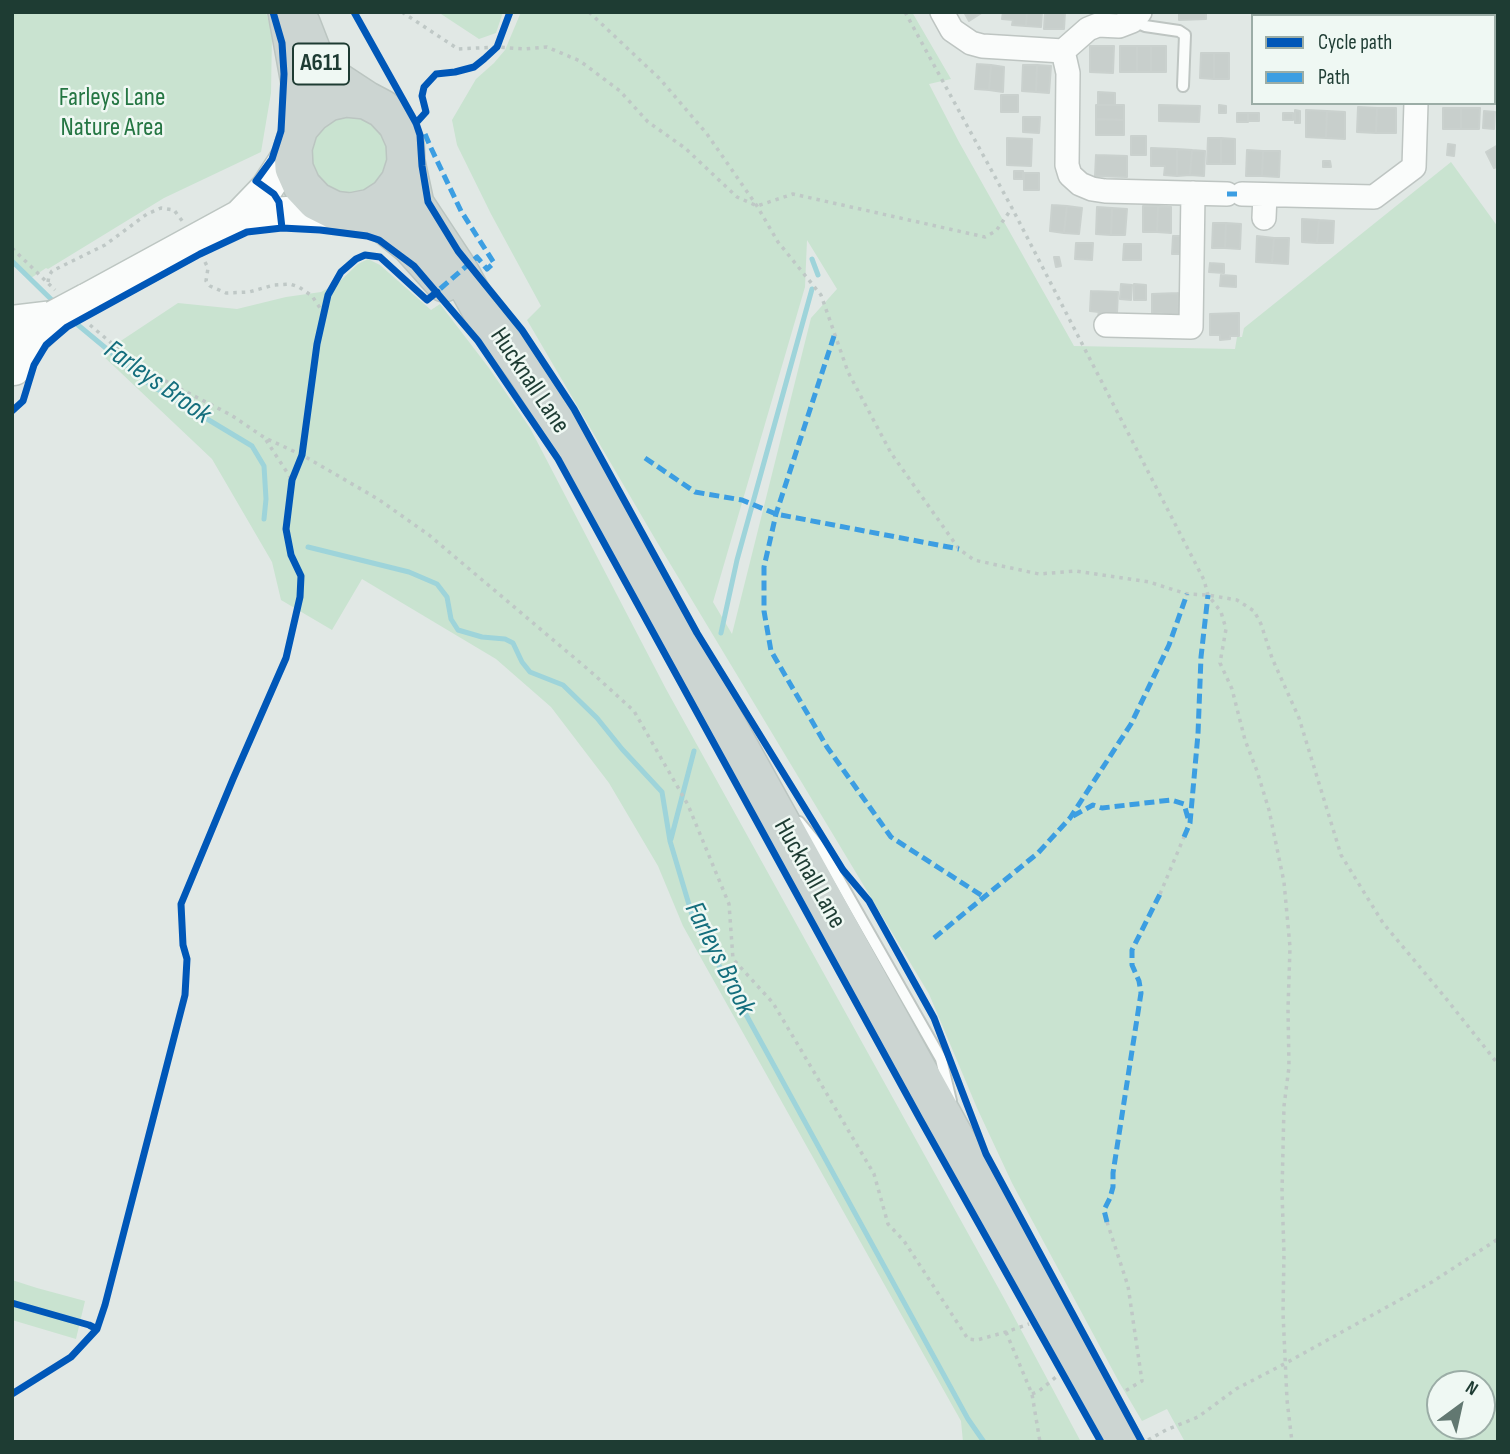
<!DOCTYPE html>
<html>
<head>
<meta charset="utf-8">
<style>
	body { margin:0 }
	#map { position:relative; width:1510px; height:1454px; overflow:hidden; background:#e1e8e5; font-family:"Sofia Sans Condensed",sans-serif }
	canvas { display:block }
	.frame { position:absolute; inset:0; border:14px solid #1e3c33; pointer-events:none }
	.legend { position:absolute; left:1251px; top:14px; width:245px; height:91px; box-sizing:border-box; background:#eff8f3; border:2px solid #9bada6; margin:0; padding:9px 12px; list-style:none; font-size:21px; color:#1e3c33 }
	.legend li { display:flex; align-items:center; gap:14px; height:35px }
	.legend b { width:35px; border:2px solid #9bada6 }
	.north { position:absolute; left:1426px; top:1370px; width:70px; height:70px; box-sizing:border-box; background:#eff8f3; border:2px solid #9bada6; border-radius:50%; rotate:33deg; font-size:19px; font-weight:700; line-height:28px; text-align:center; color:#1e3c33 }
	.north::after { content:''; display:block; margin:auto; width:24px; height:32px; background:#627871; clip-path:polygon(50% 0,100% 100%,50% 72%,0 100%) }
</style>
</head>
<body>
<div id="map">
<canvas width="1510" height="1454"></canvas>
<div class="frame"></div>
<ul class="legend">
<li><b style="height:9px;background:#0057b8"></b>Cycle path</li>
<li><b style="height:9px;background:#3c9ee2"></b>Path</li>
</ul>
<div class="north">N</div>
</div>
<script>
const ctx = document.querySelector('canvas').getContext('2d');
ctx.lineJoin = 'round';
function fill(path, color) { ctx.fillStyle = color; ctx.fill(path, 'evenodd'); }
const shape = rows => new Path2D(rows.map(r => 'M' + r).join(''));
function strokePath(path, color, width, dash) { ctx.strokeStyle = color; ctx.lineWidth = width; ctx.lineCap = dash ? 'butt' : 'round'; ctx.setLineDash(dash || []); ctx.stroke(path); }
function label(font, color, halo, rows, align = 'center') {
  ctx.font = font + ' "Sofia Sans Condensed",sans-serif'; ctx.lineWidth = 5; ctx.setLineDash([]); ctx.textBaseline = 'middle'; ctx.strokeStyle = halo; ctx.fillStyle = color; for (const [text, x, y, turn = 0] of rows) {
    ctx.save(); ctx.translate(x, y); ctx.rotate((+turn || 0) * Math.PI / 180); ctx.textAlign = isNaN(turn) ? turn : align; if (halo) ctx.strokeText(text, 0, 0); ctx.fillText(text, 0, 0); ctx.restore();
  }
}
const green = shape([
	[12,12,266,12,272,33,271,93,261,152,164,198,48,269,46,268,31,278,12,259],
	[438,12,503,12,496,33,479,39],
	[521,12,912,12,951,79,929,84,959,142,1074,346,1235,349,1237,337,1242,337,1244,328,1451,162,1498,227,1498,1442,1185,1442,1167,1409,1142,1421,1119,1382,1012,1183,977,1108,929,994,654,537,527,320,541,306,491,214,457,145,452,120,476,79,494,63,505,50],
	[807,240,837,289,811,318,732,634,713,602,805,287],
	[1440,1384,1482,1384,1482,1426,1440,1426],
	[365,113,394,145,384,186,333,199,303,156,323,118],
	[368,259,380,265,431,310,440,304,489,368,530,428,666,689,1005,1300,1081,1442,963,1442,961,1421,683,926,658,866,609,783,551,707,496,659,362,579,332,630,281,600,272,562,212,459,101,354,178,303,237,309,286,297,321,292,338,283,358,264],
	[12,1280,37,1288,85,1301,76,1339,12,1320]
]);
const stream = shape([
	[812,259,818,275],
	[12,261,57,305],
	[72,320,149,384,252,446,264,466,266,499,264,519],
	[308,547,409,572,437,584,447,597,451,619,458,630,482,637,505,639,513,643,522,662,530,672,563,685,597,718,622,749,662,792,670,841,693,918,968,1419,984,1442],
	[721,633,737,560,812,289],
	[671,839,694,751]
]);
const building = shape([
	[964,12,983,12,969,21,964,12],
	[1003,12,1027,12,1026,26,1012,25,1013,20,1002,19,1003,12],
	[1027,12,1042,12,1041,27,1026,26,1027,12],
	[1045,12,1065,12,1064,29,1044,29,1045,12],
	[1179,12,1206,12,1206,19,1179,20,1179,12],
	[1266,12,1291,12,1291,16,1266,16,1266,12],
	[1359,12,1380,12,1380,16,1359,16,1359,12],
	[1455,12,1475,12,1475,16,1455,16,1455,12],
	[1090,46,1114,46,1113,73,1090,72,1090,46],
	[1120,46,1137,46,1137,72,1120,72,1120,46],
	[1137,46,1151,46,1151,72,1137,72,1137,46],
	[1151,46,1166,46,1166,72,1151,72,1151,46],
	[1201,53,1214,53,1214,79,1200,78,1201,53],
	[1214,53,1229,53,1229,79,1214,79,1214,53],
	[977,64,991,65,989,90,975,89,977,64],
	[991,65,1004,67,1003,92,989,90,991,65],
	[1023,65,1037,65,1036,92,1022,91,1023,65],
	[1037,65,1051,66,1049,93,1036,92,1037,65],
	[1098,92,1115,93,1115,105,1098,105,1098,92],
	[1001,95,1018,95,1018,112,1001,112,1001,95],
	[1096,105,1124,105,1124,120,1096,119,1096,105],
	[1159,105,1200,106,1199,122,1159,121,1159,105],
	[1219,105,1226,106,1226,113,1219,113,1219,105],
	[1358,107,1377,108,1376,133,1357,132,1358,107],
	[1377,108,1396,108,1396,133,1376,133,1377,108],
	[1443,108,1461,108,1461,129,1443,129,1443,108],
	[1461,108,1480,108,1479,129,1461,129,1461,108],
	[1295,110,1300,111,1300,123,1295,123,1295,110],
	[1306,110,1327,111,1326,138,1306,137,1306,110],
	[1327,111,1345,112,1345,139,1326,138,1327,111],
	[1484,111,1495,112,1494,129,1483,128,1484,111],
	[1237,113,1248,113,1248,122,1237,122,1237,113],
	[1248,113,1259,113,1259,121,1248,121,1248,113],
	[1283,113,1293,113,1293,120,1283,120,1283,113],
	[1023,117,1040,117,1039,133,1023,132,1023,117],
	[1096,119,1124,120,1124,135,1096,135,1096,119],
	[1131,136,1146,136,1146,155,1131,155,1131,136],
	[1007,138,1032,139,1031,166,1007,165,1007,138],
	[1208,138,1221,138,1221,164,1207,164,1208,138],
	[1221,138,1235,139,1235,164,1221,164,1221,138],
	[1448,144,1455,145,1454,156,1447,155,1448,144],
	[1498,145,1498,166,1494,168,1486,152,1498,145],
	[1151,148,1177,149,1177,176,1164,175,1165,166,1151,166,1151,148],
	[1177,149,1192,150,1190,175,1177,176,1177,149],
	[1192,150,1205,151,1204,176,1190,175,1192,150],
	[1247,150,1263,151,1262,176,1246,176,1247,150],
	[1263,151,1280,151,1279,177,1262,176,1263,151],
	[1096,155,1127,156,1127,177,1095,176,1096,155],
	[1323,161,1330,161,1331,167,1323,167,1323,161],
	[1014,171,1023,171,1023,179,1014,179,1014,171],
	[1024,173,1039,173,1039,190,1024,190,1024,173],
	[1052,205,1067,206,1064,233,1050,231,1052,205],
	[1067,206,1082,208,1079,234,1064,233,1067,206],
	[1143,206,1158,206,1157,232,1143,232,1143,206],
	[1158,206,1171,207,1171,233,1157,232,1158,206],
	[1097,207,1112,208,1111,235,1096,234,1097,207],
	[1112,208,1127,209,1125,235,1111,235,1112,208],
	[1302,219,1319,220,1317,243,1302,242,1302,219],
	[1319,220,1334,221,1333,243,1317,243,1319,220],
	[1213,223,1226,223,1225,248,1212,248,1213,223],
	[1226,223,1241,224,1240,249,1225,248,1226,223],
	[1173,236,1181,236,1181,254,1172,254,1173,236],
	[1257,236,1274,238,1272,263,1256,262,1257,236],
	[1274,238,1289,238,1288,264,1272,263,1274,238],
	[1076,243,1093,243,1092,260,1075,259,1076,243],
	[1124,244,1141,244,1141,260,1123,260,1124,244],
	[1054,257,1059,257,1061,266,1056,267,1054,257],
	[1210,263,1224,264,1224,273,1209,272,1210,263],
	[1221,275,1236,276,1236,287,1220,286,1221,275],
	[1121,284,1132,285,1131,300,1120,299,1121,284],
	[1134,284,1146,285,1146,300,1134,300,1134,284],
	[1091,291,1118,292,1117,313,1110,313,1110,317,1098,316,1099,312,1090,311,1091,291],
	[1178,293,1179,314,1173,314,1173,317,1162,317,1162,313,1152,314,1152,294,1178,293],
	[1239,313,1239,336,1230,336,1230,339,1220,340,1220,335,1210,335,1210,314,1239,313]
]);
const path = shape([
	[402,12,458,49,497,47,525,49,547,47,580,61,620,91,648,122,685,148,737,197,757,206,793,194,985,237,996,231,1012,208],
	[589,12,660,79,707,134,757,206,778,242,821,295,848,372,891,453,959,549,974,560,1039,574,1076,571,1149,582,1187,594,1208,595,1237,600,1254,611,1261,624,1272,658,1299,718,1341,855,1383,923,1444,996,1498,1064],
	[905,12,1012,208,1204,580,1208,595,1221,612,1226,629,1220,663,1232,689,1245,740,1257,771,1269,810,1284,882,1290,947,1288,1009,1289,1067,1284,1106,1282,1192,1284,1253,1283,1313,1287,1400,1292,1442],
	[12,248,55,290],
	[205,262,208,268,206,281,210,286,226,293,249,292,274,285,290,284,299,287,312,296,324,314],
	[48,282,49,276,52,271,105,245,147,214,161,208,174,210,183,222],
	[90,325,135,363,169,383,231,415,265,438,302,455,378,499,429,535,590,671,634,711,688,805,729,904,733,959,773,1003,801,1050,874,1174,888,1224,904,1241,968,1339,977,1340,1006,1332,1029,1324],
	[266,440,292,480],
	[1160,894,1184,837],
	[1107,1222,1128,1286,1142,1381,1125,1391],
	[1006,1332,1032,1394,1040,1442],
	[1032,1394,1039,1391,1056,1377],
	[1148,1440,1166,1430,1198,1417,1236,1389,1286,1363,1432,1282,1498,1239]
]);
const lane = shape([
	[1133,21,1145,26,1179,31,1185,35,1183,86],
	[799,822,822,850,941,1059,951,1101]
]);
const street = shape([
	[942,12,952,30,971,43,982,46,1063,51],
	[1332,12,1333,16],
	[1063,51,1068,73,1067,165,1070,175,1080,184,1092,189,1105,191,1227,194],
	[1063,51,1088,29,1098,25,1119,26,1132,21,1140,12],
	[1494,78,1498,78],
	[1242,194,1374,197,1414,167,1416,103],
	[1264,218,1265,195],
	[1106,325,1191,327,1193,193]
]);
const secondary = shape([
	[240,216,334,210],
	[86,300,240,216,267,188,293,148],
	[12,322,54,317],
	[14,369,26,347,54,317]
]);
const primary = shape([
	[287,12,300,83,299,128,293,148,294,168,302,186,316,201,334,210,351,212,371,208,388,197,400,181,406,162,405,142,397,124,383,109,366,100,346,98,328,102,312,113,299,128],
	[301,23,315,59,334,79,366,100],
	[406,162,415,204,460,272,483,314,524,368,562,426,1123,1442],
	[351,212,379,220,410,245,444,283]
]);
const secondaryBridge = shape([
	[54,317,86,300]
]);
const quiet = shape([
	[425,134,431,148,461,211,494,263,487,269,477,257,433,295],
	[1227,194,1242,194],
	[834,336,776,514,764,567,764,611,771,651,827,747,891,837,984,897],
	[645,458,695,492,742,500,776,514,959,549],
	[1073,816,1093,805,1102,808,1171,800,1184,804,1188,818],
	[1184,837,1190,823,1198,734,1201,657,1208,595],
	[934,938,1038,853,1070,818,1131,724,1169,645,1187,594],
	[1107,1222,1104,1210,1110,1198,1113,1187,1113,1173,1141,993,1139,981,1132,965,1132,950,1160,894]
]);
const cycleway = shape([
	[273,12,282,43,284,74,281,131,272,159,256,181,274,194,279,202,282,228],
	[354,12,416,123,420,135,422,166,428,202,458,251,522,330,574,409,697,633,843,870,869,901,934,1018,986,1154,1142,1442],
	[416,123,426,112,422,96,424,87,436,74,455,72,474,67,484,59,497,47,510,12],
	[12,411,23,401,34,365,46,345,67,327,200,254,247,232,282,228,320,230,367,236,379,240,414,266,478,341,558,459,920,1119,1101,1442],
	[12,1303,89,1325,97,1329],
	[12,1394,71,1357,97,1329,105,1305,185,995,187,959,183,945,181,904,233,779,286,658,300,597,301,576,291,555,286,529,292,480,302,455,317,344,328,295,341,272,356,259,365,255,380,257,427,300,437,292]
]);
const shields = [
	[321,64,56]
];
const shieldNames = [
	["A611",321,64]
];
const parkNames = [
	["Farleys Lane",112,98],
	["Nature Area",112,128]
];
const streetNames = [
	["Hucknall Lane",529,381,56],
	["Hucknall Lane",809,874,61]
];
const waterNames = [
	["Farleys Brook",157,383,35],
	["Farleys Brook",719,959,63]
];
fill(green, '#c9e3d0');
strokePath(stream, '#9ed4da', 5);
fill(building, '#c8cfcc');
strokePath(building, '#cad1ce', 2);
strokePath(lane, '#bec5c2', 14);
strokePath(street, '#bec5c2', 26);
strokePath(secondary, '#bdc6c2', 35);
strokePath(primary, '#bbc5c1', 40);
strokePath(path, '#bfc8c6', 3.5, [3.5, 5]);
strokePath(lane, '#fafcfb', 10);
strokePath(street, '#fafcfb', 23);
strokePath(secondary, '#fafcfb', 32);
strokePath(primary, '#ccd5d2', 37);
strokePath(secondaryBridge, '#bdc6c2', 35, []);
strokePath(secondaryBridge, '#fafcfb', 32);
strokePath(quiet, '#3c9ee2', 5, [10, 5]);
strokePath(cycleway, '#0057b8', 7);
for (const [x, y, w] of shields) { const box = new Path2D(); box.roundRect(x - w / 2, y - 20.5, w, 41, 5); ctx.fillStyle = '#eff8f3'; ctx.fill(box); strokePath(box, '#1e3c33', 2); }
label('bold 24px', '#1e3c33', null, shieldNames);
label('26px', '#257643', '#eff8f3', parkNames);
label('26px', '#1e3c33', '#eff8f3', streetNames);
label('italic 28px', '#146e7d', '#eff8f3', waterNames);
</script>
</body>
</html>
